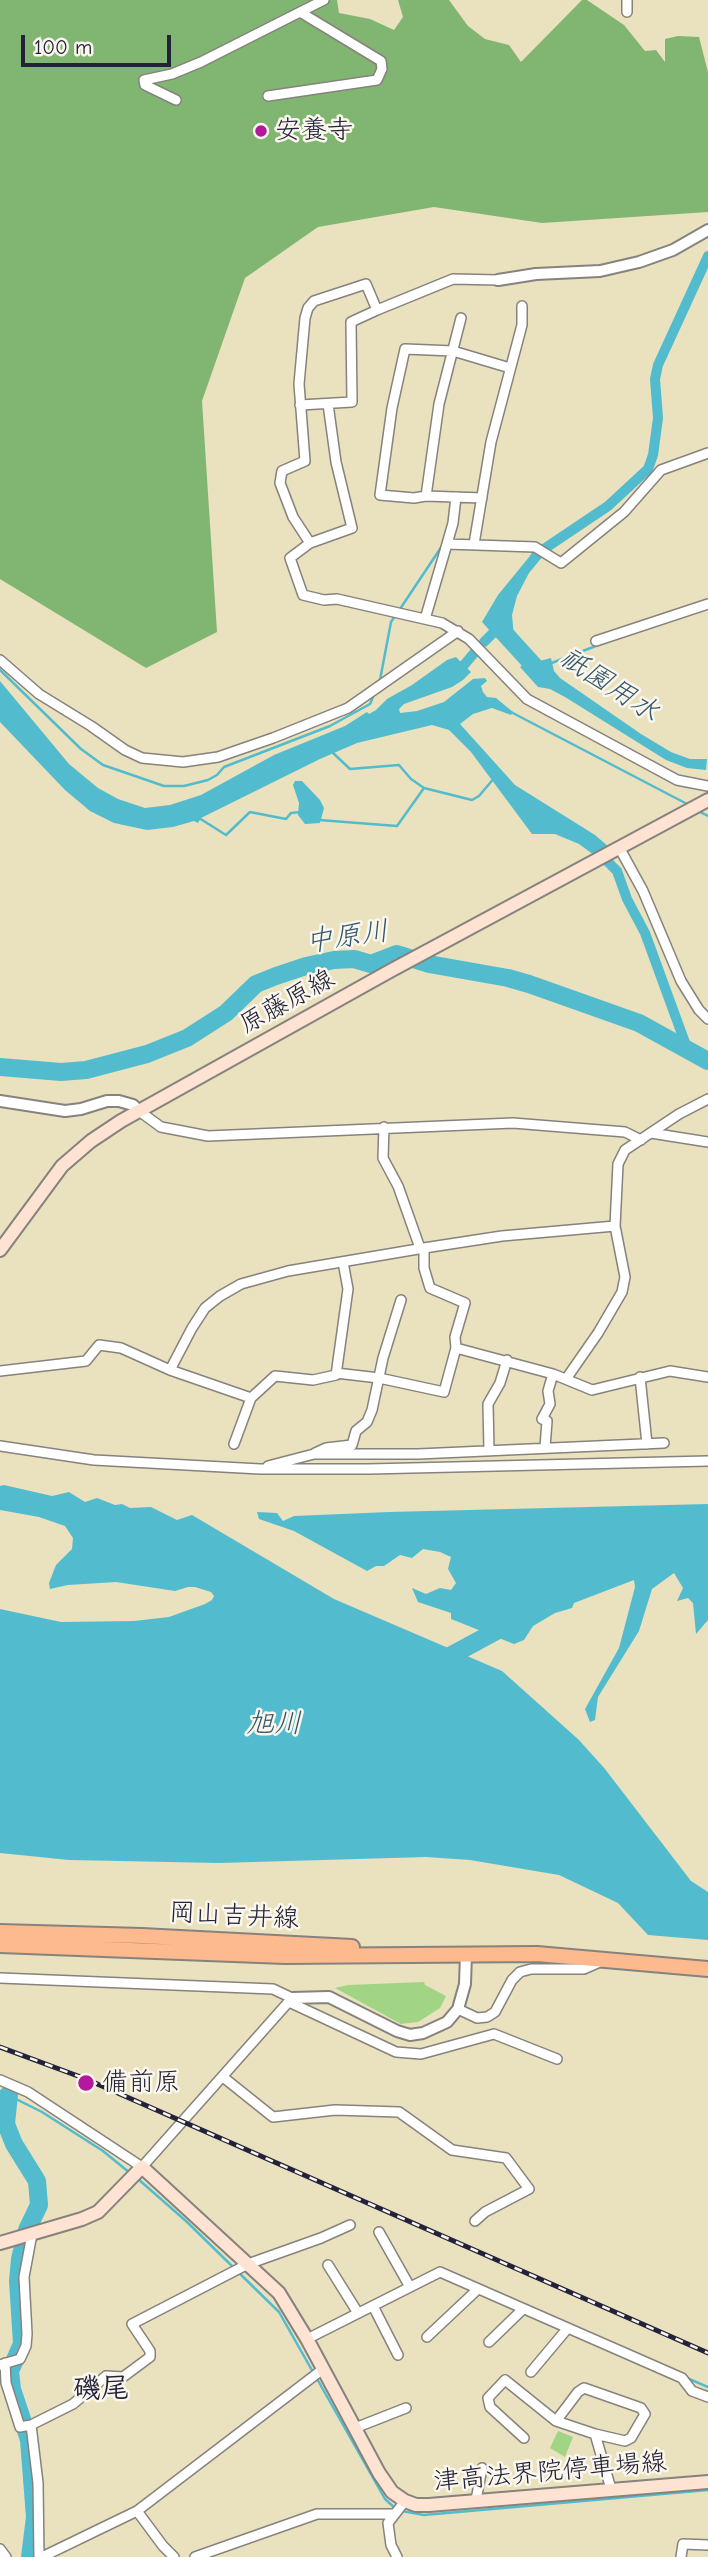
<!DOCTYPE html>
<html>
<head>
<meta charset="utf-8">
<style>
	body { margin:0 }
	#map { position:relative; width:708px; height:2557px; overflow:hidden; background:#eae1bf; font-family:"Comic Neue",sans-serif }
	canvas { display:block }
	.scale { position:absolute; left:21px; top:35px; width:150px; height:32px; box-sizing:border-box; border:4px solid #22223b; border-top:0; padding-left:9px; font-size:21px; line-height:24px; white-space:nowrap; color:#22223b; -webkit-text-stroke:5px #fbf7ec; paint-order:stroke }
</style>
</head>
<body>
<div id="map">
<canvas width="708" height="2557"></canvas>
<div class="scale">100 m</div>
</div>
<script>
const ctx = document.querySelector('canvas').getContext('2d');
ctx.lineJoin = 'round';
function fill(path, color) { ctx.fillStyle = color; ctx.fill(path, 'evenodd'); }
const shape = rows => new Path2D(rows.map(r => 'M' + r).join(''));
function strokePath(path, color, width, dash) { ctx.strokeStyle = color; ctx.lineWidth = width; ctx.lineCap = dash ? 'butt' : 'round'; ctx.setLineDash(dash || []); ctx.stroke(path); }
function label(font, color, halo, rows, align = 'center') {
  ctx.font = font + ' "Comic Neue","Klee One",sans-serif'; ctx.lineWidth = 5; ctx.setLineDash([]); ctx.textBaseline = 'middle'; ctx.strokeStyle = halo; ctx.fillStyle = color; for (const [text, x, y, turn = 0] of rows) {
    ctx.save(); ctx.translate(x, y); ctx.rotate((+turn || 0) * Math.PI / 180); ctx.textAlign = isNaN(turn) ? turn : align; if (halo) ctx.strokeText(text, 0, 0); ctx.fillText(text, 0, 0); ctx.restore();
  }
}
const green = shape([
	[424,1982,425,1985,446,1996,440,2008,418,2022,401,2024,335,1988,348,1985],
	[558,2431,573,2437,565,2457,550,2448]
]);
const forest = shape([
	[0,0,337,0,339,13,370,19,394,30,403,17,398,0,449,0,468,26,485,39,509,45,521,62,582,0,587,0,624,25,645,51,656,50,665,62,665,39,678,36,699,37,708,72,708,212,542,223,434,207,318,227,245,278,202,401,217,632,146,668,0,579]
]);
const water = shape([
	[534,551,543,556,529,573,517,596,512,615,514,637,504,646,482,622,498,595],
	[456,657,471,672,463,680,452,687,404,704,399,709,400,713,417,711,444,702,473,679,485,678,487,681,481,686,483,692,487,697,496,698,513,712,511,715,492,708,473,714,460,724,515,785,595,835,609,847,594,855,579,844,555,834,532,834,471,752,449,730,432,725,357,743,320,759,201,818,198,823,194,821,173,827,147,830,114,823,90,811,65,790,0,722,0,681,69,764,98,788,118,799,145,808,170,805,201,795,274,755,345,726,367,712,369,714,376,710,387,699,412,685,447,660],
	[530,658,539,661,551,658,554,671,560,678,641,734,671,752,690,759,707,759,706,770,687,768,666,760,565,697,550,689,538,687,520,667],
	[295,781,302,781,320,800,324,808,320,823,305,824,298,815,299,803,293,785],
	[4,1485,52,1496,69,1492,85,1502,97,1498,115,1505,122,1504,130,1508,151,1507,177,1520,192,1515,334,1599,502,1671,579,1740,605,1769,691,1881,708,1892,708,1940,648,1935,618,1903,559,1875,470,1860,426,1857,219,1863,69,1860,0,1853,0,1609,61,1622,134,1621,169,1617,205,1604,212,1600,214,1596,211,1592,195,1587,188,1587,175,1591,116,1582,68,1585,50,1589,49,1583,56,1565,72,1549,73,1538,65,1526,39,1517,0,1510,0,1486],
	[708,1504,708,1620,696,1634,693,1603,688,1598,677,1601,683,1588,674,1573,652,1589,639,1631,598,1697,595,1720,590,1722,585,1709,619,1648,635,1587,634,1580,574,1603,572,1608,555,1613,533,1626,524,1640,514,1644,451,1619,451,1613,418,1602,412,1588,426,1594,440,1588,451,1590,456,1583,448,1569,451,1557,440,1552,423,1549,412,1558,400,1555,384,1566,376,1566,367,1571,294,1531,259,1519,257,1512,277,1513,283,1521,294,1516,389,1512]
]);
const stream = shape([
	[400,609,442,546],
	[549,664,601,644],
	[0,670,81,749,103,765,164,786,184,786,208,780,217,775,224,767,330,726,370,704,373,697],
	[380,680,391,622,395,616],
	[509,711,689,805],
	[331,751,350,769,399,765,411,779,424,788],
	[698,811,708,816],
	[199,818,226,835,250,812,286,819,291,813,301,812],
	[319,820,397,826,424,788,472,800,479,796,495,777],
	[0,2091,42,2112,103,2151,130,2173],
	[138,2179,186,2221,279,2312,313,2372],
	[316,2377,385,2499,396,2509],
	[687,2378,708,2387],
	[402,2511,424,2515,708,2490]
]);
const canal = shape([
	[535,557,544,549,608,506,648,469,653,455,658,418,655,379,658,365,708,256],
	[484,642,493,633,497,621],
	[454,670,464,665,475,652],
	[597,851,617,871,627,899,645,933,687,1048]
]);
const river = shape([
	[496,624,536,668,544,674],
	[0,1067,61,1072,86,1070,147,1054,187,1038,226,1013,256,984,276,976,306,966,334,960,354,959,371,964,397,954,429,964,508,978,529,984,639,1023,708,1061],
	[437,1663,511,1623],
	[9,2094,6,2124,14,2144,37,2181,39,2205,27,2230,20,2259,18,2281,22,2344,10,2371,12,2389,29,2440,35,2517,30,2557]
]);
const minor = shape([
	[627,12,627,0],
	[268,96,377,80,382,69,381,61,300,12,324,0],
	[176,100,145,85,144,80,172,74,201,62,300,12],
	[498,280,453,279,377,310,366,284,314,301,308,308,305,318,299,384,305,461,282,471,280,483,293,517,310,543,290,558,303,595,324,600,337,599,442,623,469,639,527,699,677,780,708,786],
	[300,405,352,402,351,322,377,310],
	[426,496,439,404,461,318],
	[482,498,426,496,414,498,380,495,392,408,405,349,453,351,510,368],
	[310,543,352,528,336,462,328,404],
	[447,544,453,523,456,497],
	[474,544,491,442,522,325,522,306],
	[425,619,447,544,535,547,561,563,624,512,661,470,708,453],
	[596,641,708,604],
	[0,660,39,694,91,726,125,750,142,758,183,762,218,757,273,738,348,708,458,631],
	[620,849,643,891,681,981,699,1010,708,1019],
	[139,1111,161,1127,208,1136,513,1123,625,1132,641,1140],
	[384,1127,383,1158,398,1186,420,1248],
	[651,1133,708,1142],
	[456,1348,553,1374,592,1390,670,1371,708,1377],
	[170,1370,192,1328,205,1308,220,1296,241,1284,288,1271,424,1248,502,1236,615,1226],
	[0,1371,86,1361,99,1345,121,1348,170,1370,251,1398],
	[336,1373,379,1378,444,1392,456,1348,455,1337,465,1303,430,1288,424,1268,424,1248],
	[640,1377,647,1444],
	[566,1379,598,1333,622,1292,625,1277,615,1226,618,1164,625,1150,679,1114,708,1099],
	[234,1444,251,1398,275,1376,313,1380,336,1375,348,1289,343,1262],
	[0,1446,94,1460,260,1469,369,1469,708,1461],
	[545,1447,547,1421,542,1419,550,1404,548,1391,553,1374],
	[489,1450,488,1404,500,1383,507,1360],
	[315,1453,326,1448,352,1445,356,1431,367,1422,372,1410,383,1358,401,1300],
	[268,1466,314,1454,418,1454,664,1443],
	[0,1978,273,1989,292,1998,142,2167,28,2092,0,2080],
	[289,2002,396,2052,421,2054,494,2034,557,2059],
	[458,2009,477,2018,487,2017,495,2012,512,1980,520,1972,531,1969,584,1969,600,1962],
	[223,2077,273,2117,335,2110,399,2112,452,2150,506,2158,529,2189,485,2212,475,2221],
	[379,2232,410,2287],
	[328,2265,358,2313],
	[373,2306,398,2355],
	[427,2337,478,2289],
	[307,2339,440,2272,682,2378,692,2391,708,2397],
	[489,2342,523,2309],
	[5,2363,6,2383,20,2427,31,2425,73,2404,106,2376,123,2377,150,2357,150,2351,132,2324,248,2264,321,2238,350,2225],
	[0,2365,20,2359,26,2346,27,2334,24,2277,32,2234],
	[531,2372,567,2329],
	[556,2421,595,2434],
	[31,2425,38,2483,39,2557],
	[355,2428,406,2408],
	[524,2438,490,2407,488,2398,505,2380,556,2421,578,2392,584,2388,641,2408,645,2414,631,2438,625,2441,595,2434,611,2489],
	[476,2500,482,2468],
	[137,2511,163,2546,174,2557],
	[0,2549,6,2557],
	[42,2557,137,2511,323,2369],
	[195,2557,317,2514,395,2514],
	[397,2557,391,2545,388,2523,405,2501],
	[681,2557,683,2544,708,2545]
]);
const tertiary = shape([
	[498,280,536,274,600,271,639,262,673,250,708,230],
	[0,1101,65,1111,81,1109,107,1101,119,1101,133,1105,139,1111],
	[292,1998,329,1997,397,2031,410,2035,423,2033,447,2022,458,2009,465,1984,466,1954]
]);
const secondary = shape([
	[0,1250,62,1166,91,1141,121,1121,390,971,708,800],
	[0,2243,82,2219,98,2212,142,2167,279,2293,307,2339,379,2473,392,2492,405,2501,416,2505,429,2505,708,2482]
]);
const primary = shape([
	[0,1932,142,1936,352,1947],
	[0,1945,285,1956,537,1954,708,1969]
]);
const rail = shape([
	[0,2047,86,2079,708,2353]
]);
const markers = [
	[261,131,7,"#b5179e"],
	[86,2083,9,"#b5179e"]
];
const poiNames = [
	["安養寺",275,131],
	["備前原",102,2083]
];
const streetNames = [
	["原藤原線",287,1002,-29],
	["岡山吉井線",234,1916,3],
	["津高法界院停車場線",550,2472,-5]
];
const waterNames = [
	["祇園用水",609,685,33],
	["中原川",347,937,-8],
	["旭川",274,1724]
];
const neighbourhoodNames = [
	["磯尾",101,2389]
];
fill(green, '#a1d484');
fill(forest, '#80b672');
fill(water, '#52bcce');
strokePath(stream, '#52bcce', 2.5);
strokePath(canal, '#52bcce', 10);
strokePath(river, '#52bcce', 18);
strokePath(minor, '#86827d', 12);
strokePath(tertiary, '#86827d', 14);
strokePath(secondary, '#86827d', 16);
strokePath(primary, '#86827d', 18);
strokePath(minor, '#fff', 9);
strokePath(tertiary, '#fff', 10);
strokePath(secondary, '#fee3d2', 12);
strokePath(primary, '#fcba8e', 14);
strokePath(rail, '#22223b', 5);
strokePath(rail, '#fbf7ec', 2.5, [8]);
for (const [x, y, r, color] of markers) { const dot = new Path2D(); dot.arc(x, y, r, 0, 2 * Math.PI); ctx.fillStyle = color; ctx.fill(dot); strokePath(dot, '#fbf7ec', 2.5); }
label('26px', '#22223b', '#fbf7ec', poiNames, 'left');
label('26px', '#22223b', '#fbf7ec', streetNames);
label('italic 28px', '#33586e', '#fbf7ec', waterNames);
label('bold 28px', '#22223b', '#fbf7ec', neighbourhoodNames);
</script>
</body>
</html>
